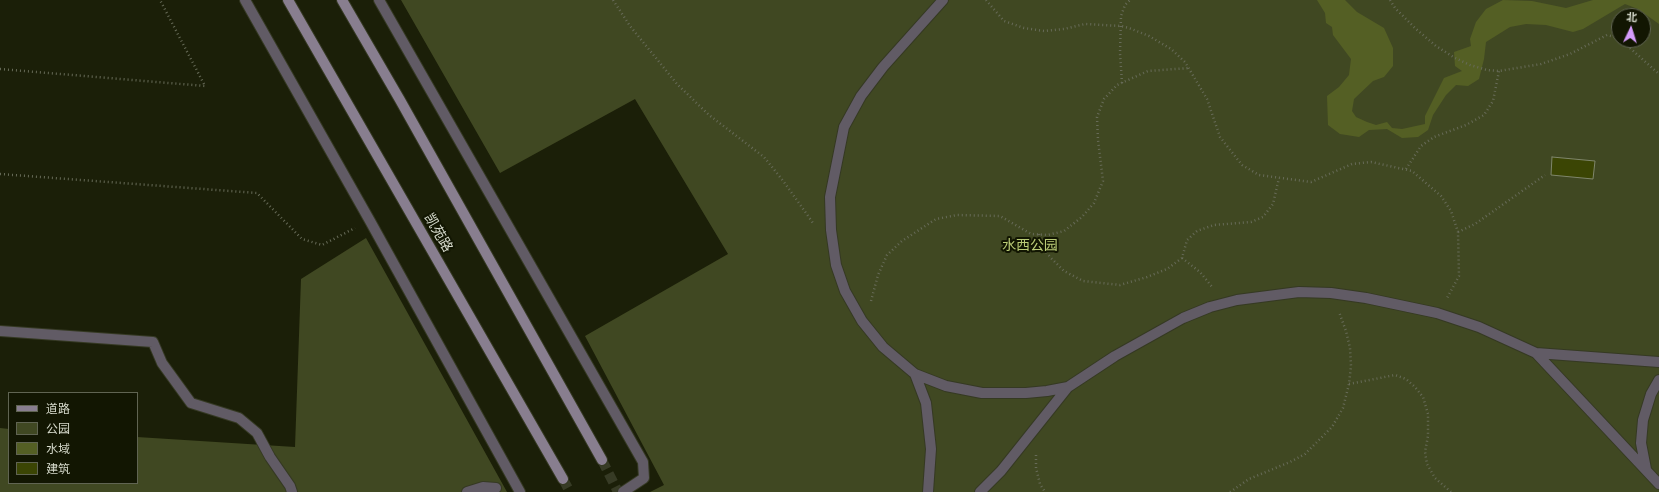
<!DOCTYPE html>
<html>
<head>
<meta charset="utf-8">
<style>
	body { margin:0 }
	#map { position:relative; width:1659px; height:492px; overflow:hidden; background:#1b1f08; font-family:"Noto Sans","Noto Sans SC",sans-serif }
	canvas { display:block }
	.legend { position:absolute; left:8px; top:392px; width:130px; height:92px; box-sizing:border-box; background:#121602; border:1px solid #606452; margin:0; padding:5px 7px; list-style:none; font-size:12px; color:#d5d9cb }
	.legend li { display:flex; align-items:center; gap:8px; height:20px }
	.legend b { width:20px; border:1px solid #606452 }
	.north { position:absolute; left:1611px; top:8px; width:40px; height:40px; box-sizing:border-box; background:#121602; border:1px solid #606452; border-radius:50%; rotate:4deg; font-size:11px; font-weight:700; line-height:16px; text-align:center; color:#d5d9cb }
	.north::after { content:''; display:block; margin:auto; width:14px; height:18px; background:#d59cfb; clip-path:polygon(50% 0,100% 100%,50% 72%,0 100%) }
</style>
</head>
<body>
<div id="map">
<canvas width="1659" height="492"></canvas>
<ul class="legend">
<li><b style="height:5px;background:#887e8f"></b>道路</li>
<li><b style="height:11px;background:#404822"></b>公园</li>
<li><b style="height:11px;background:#545f24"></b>水域</li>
<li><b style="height:11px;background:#3b4504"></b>建筑</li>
</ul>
<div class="north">北</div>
</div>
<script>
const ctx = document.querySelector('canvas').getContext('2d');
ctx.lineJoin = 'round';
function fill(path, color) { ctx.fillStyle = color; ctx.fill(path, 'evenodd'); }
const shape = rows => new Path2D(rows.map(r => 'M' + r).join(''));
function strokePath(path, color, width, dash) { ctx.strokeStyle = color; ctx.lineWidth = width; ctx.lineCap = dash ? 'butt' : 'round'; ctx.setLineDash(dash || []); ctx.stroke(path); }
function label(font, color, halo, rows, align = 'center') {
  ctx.font = font + ' "Noto Sans","Noto Sans SC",sans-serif'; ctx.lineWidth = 4; ctx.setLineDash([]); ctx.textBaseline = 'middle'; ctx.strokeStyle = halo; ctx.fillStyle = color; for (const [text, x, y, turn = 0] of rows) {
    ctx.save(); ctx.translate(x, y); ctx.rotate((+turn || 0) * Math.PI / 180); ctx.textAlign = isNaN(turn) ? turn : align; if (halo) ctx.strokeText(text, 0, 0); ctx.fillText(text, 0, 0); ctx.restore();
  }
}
const green = shape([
	[401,0,1659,0,1659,492,650,492,664,485,585,336,728,254,635,99,500,173],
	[1619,16,1643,16,1643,40,1619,40],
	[366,238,507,492,0,492,0,428,9,429,9,483,137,483,137,437,295,447,301,279]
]);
const water = shape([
	[1317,0,1345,0,1357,12,1384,28,1393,48,1393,66,1384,77,1373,81,1354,99,1352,111,1356,117,1367,122,1376,125,1387,122,1392,128,1402,129,1425,124,1425,116,1444,78,1462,71,1455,66,1454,52,1471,46,1470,39,1476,22,1486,9,1503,0,1532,1,1566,8,1593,0,1659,0,1659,24,1638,9,1625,4,1583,29,1573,32,1546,25,1526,24,1510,27,1486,42,1484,59,1479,79,1468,86,1456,85,1446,95,1433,115,1428,130,1418,137,1402,138,1387,129,1369,130,1359,137,1340,134,1328,125,1327,96,1339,87,1349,75,1351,59,1333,35,1332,27,1326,23,1325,13]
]);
const building = shape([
	[1552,157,1595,161,1593,179,1551,175,1552,157]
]);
const secondaryTunnel = shape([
	[602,460,618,492],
	[563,479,570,492]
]);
const path = shape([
	[613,0,630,26,677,84,709,115,764,157,784,182,813,223],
	[986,0,1004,21,1024,28,1044,31,1064,29,1085,24,1121,26,1129,28,1149,36,1171,49,1185,62,1207,99,1220,137,1242,165,1259,175,1311,182,1352,164,1371,162,1412,171,1441,196,1451,211,1458,232,1459,276,1446,300],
	[1390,0,1395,8,1416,29,1436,46,1455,58,1470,65,1487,70,1499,71,1541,64,1570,54,1607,35,1619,38],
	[1621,40,1659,74],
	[0,69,205,86,160,0],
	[1122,83,1120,53,1121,16,1125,5,1130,0],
	[1406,169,1421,146,1434,137,1466,125,1484,115,1493,101,1499,71],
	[0,174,257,193,302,239,322,245,355,228],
	[1458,232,1475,224,1545,175],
	[1039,234,1042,247,1051,258,1064,271,1083,281,1120,285,1147,277,1167,269,1182,258,1187,240,1197,231,1214,225,1251,222,1263,217,1273,204,1279,178],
	[1182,258,1200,272,1213,288],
	[871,301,878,275,887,255,902,241,936,219,957,215,1000,216,1031,234,1048,235,1064,231,1082,217,1094,203,1103,181,1098,140,1097,117,1104,99,1117,85,1148,71,1189,68],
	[1349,384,1395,375,1406,379,1415,387,1423,397,1428,414,1428,436,1425,452,1427,464,1435,478,1451,492],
	[1036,455,1036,468,1040,484,1045,492],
	[1230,492,1249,479,1290,462,1305,454,1332,427,1343,408,1349,384,1351,366,1350,348,1346,331,1339,312]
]);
const service = shape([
	[245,0,370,221,520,492],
	[379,0,643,462,644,478,623,492],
	[943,0,883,67,861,96,844,127,830,197,831,230,836,265,845,291,862,321,883,347,915,374,946,386,982,393,1026,393,1047,391,1068,387],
	[0,331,153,342,162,363,191,403,239,418,257,433,270,457,290,486,292,492],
	[1536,353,1659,362],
	[915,374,926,403,931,449,928,492],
	[1646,469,1641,443,1643,420,1651,394,1659,380],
	[467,492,483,487,496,488],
	[980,492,1001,471,1068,387,1115,356,1183,318,1210,307,1237,300,1299,292,1331,293,1366,298,1437,313,1479,327,1536,353,1659,484]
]);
const secondary = shape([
	[288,0,563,479],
	[342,0,400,100,602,460]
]);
const streetNames = [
	["凯苑路",438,233,60]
];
const parkNames = [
	["水西公园",1030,246]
];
fill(green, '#404822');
fill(water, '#545f24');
fill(building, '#3b4504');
strokePath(building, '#7f866b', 1);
strokePath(secondaryTunnel, '#373b25', 10, [10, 5]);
strokePath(service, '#353923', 12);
strokePath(secondary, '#353923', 12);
strokePath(path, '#676b58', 2.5, [1, 3]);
strokePath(service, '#615b65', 10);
strokePath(secondary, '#887e8f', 10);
label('14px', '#d5d9cb', '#121602', streetNames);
label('14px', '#bacc76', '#121602', parkNames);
</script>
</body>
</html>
